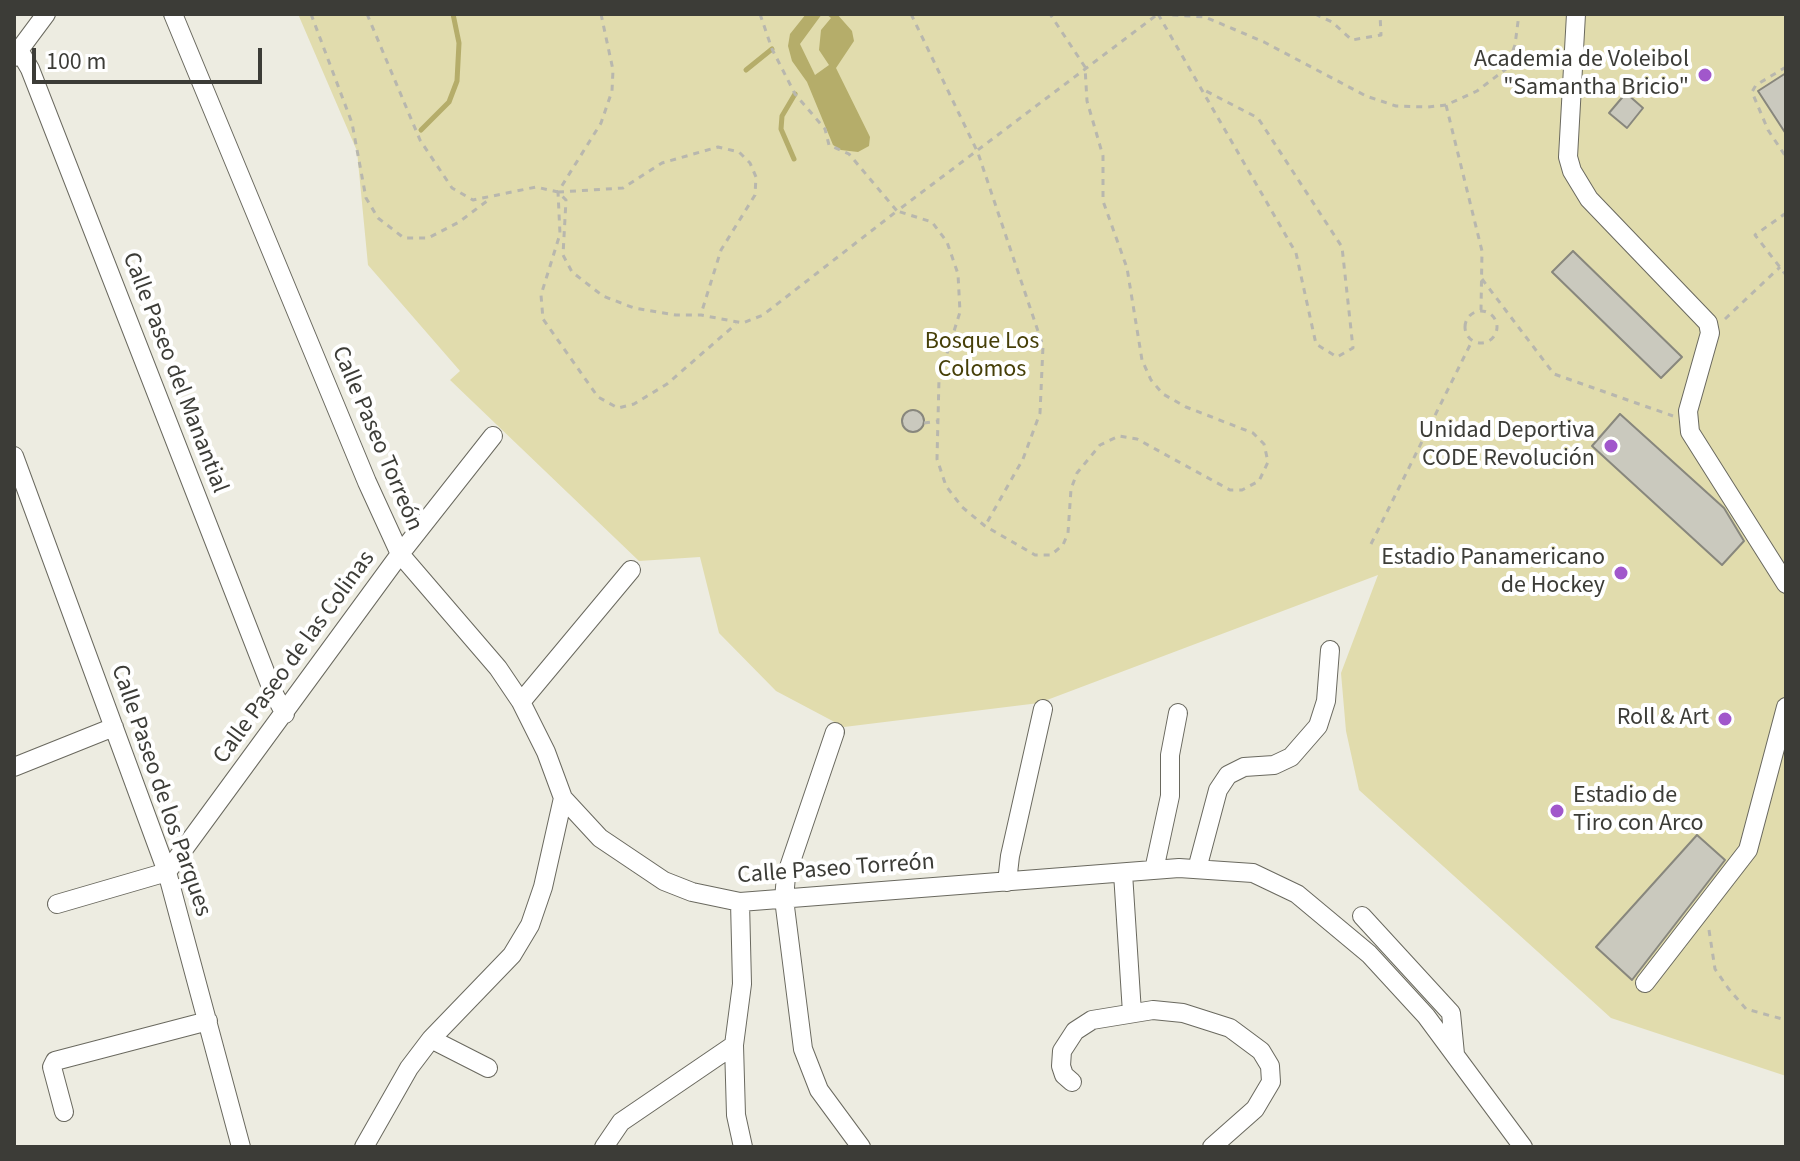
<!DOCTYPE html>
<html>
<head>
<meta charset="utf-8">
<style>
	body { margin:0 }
	#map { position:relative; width:1800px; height:1161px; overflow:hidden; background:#edece1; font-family:"Source Sans 3",sans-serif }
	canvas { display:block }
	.frame { position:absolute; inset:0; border:16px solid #3c3c37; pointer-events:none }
	.scale { position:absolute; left:32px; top:48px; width:230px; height:36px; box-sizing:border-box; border:4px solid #3c3c37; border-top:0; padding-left:10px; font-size:24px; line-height:28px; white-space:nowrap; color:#3c3c37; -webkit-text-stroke:6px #fff; paint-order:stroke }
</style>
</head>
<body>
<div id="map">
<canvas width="1800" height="1161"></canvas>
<div class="frame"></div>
<div class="scale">100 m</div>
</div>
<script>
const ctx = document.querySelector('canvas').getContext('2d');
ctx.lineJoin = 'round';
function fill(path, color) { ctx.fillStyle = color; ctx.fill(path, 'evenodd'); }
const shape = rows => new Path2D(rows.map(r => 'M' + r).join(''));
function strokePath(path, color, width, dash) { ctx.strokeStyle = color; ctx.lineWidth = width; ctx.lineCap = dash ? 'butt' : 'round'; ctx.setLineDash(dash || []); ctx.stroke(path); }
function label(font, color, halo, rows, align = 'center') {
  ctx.font = font + ' "Source Sans 3",sans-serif'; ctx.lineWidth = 8; ctx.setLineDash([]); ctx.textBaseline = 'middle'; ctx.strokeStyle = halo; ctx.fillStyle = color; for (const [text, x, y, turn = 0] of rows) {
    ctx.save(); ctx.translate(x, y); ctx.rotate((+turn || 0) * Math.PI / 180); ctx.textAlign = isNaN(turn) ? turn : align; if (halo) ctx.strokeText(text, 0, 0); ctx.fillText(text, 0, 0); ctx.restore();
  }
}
const green = shape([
	[298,14,1786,14,1786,1076,1611,1018,1359,790,1346,731,1341,673,1378,575,1039,703,844,727,776,691,719,633,700,557,639,561,450,380,460,371,368,265,357,151]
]);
const water = shape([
	[806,14,822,14,800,44,815,75,829,65,819,50,821,30,831,18,826,14,837,14,852,31,854,41,836,68,870,137,869,146,858,152,841,150,833,145,807,82,792,61,788,46,790,34]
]);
const stream = shape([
	[746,70,772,49],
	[421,130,449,102,457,81,459,43,453,14],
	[794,159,781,129,782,116,795,94]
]);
const building = shape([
	[1786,73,1786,134,1758,91,1786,73],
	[1626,93,1643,108,1627,128,1609,113,1626,93],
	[1573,251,1682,357,1661,378,1552,272,1573,251],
	'902 421a11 11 0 1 1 22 0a11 11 0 1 1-22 0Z',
	[1620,414,1724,508,1744,541,1722,565,1592,446,1620,414],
	[1697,835,1725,860,1632,980,1596,947,1697,835]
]);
const path = shape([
	[311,14,352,123,366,198,378,218,404,238,428,238,459,222,491,198],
	[367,14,420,140,452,188,473,200,536,187,558,192,566,200,563,255,572,272,603,296,634,308,676,315,701,315,743,323,763,315,897,211,932,222,947,242,958,274,960,312,939,379,937,459,946,486,962,507,985,526,1035,555,1051,555,1063,545,1068,533,1071,489,1077,473,1100,445,1119,436,1137,439,1230,490,1242,490,1259,481,1268,462,1264,444,1253,433,1186,407,1163,394,1151,380,1142,360,1127,268,1103,201,1103,156,1087,101,1085,67,1050,14],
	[601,14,613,70,612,91,601,123,558,192,560,234,541,295,543,319,598,397,618,408,634,404,667,384,736,324],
	[760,14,772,49,795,94,825,129,829,145,849,154,897,211,1158,14,1205,17,1264,42,1366,96,1396,106,1428,107,1446,105,1477,91,1506,69,1515,45,1519,14],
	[911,14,978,153,1043,346,1040,413,1023,459,985,526],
	[1158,14,1296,253,1316,344,1337,357,1353,348,1342,247,1258,118,1204,90],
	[1315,14,1332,22,1352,40,1381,35,1380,14],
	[1786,67,1756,85,1752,92,1768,130,1786,157],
	[1446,105,1482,251,1481,310],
	[558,192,623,188,662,163,718,147,739,152,750,163,756,177,755,195,721,250,701,314],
	[1786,213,1755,235,1786,275],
	[1482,279,1554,374,1673,416],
	'1465 327a16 16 0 1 1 32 0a16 16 0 1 1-32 0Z',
	[1725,319,1780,267],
	[924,423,938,421],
	[1371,544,1472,341],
	[1709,930,1715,969,1728,988,1746,1009,1786,1020]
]);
const minor = shape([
	[173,14,367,482,400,554,498,668,521,702,546,752,563,798,600,838,664,881,692,892,740,902,1179,868,1253,873,1297,894,1369,954,1426,1016,1523,1147],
	[1576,14,1568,157,1572,171,1589,199,1708,323,1710,333,1688,411,1690,432,1786,584],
	[19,50,30,69,273,692,285,714],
	[14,57,46,14],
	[14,456,167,872,241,1147],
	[521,702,631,570],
	[835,732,786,876,784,899,803,1049,819,1090,861,1147],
	[14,767,114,727],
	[1197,869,1218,790,1228,775,1244,767,1274,765,1291,757,1318,726,1326,701,1330,650],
	[1154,870,1170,796,1170,755,1178,713],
	[1123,873,1132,1013],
	[1007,882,1010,856,1043,709],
	[740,902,742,984,734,1045,736,1115,743,1147],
	[57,904,167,872,400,554,493,436],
	[1362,916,1451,1013,1455,1054],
	[1645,983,1748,850,1786,707],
	[431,1039,488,1068],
	[1072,1082,1064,1075,1061,1066,1062,1051,1075,1031,1092,1020,1153,1010,1183,1013,1230,1028,1261,1051,1270,1066,1271,1082,1255,1109,1212,1147],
	[64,1112,52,1067,55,1061,208,1021],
	[364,1147,409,1068,431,1039,512,955,530,925,543,887,563,798],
	[604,1147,621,1122,734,1045]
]);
const markers = [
	[1705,75,8,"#a157cb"],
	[1611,446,8,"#a157cb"],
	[1621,573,8,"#a157cb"],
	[1725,719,8,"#a157cb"],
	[1557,811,8,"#a157cb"]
];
const poiNames = [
	["Academia de Voleibol",1689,61],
	["\"Samantha Bricio\"",1689,89],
	["Unidad Deportiva",1595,432],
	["CODE Revolución",1595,460],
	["Estadio Panamericano",1605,559],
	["de Hockey",1605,587],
	["Roll & Art",1709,719],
	["Estadio de",1573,797,"left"],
	["Tiro con Arco",1573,825,"left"]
];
const parkNames = [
	["Bosque Los",982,343],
	["Colomos",982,371]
];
const streetNames = [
	["Calle Paseo del Manantial",174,373,69],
	["Calle Paseo Torreón",376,439,67],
	["Calle Paseo de las Colinas",295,658,-54],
	["Calle Paseo de los Parques",160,791,71],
	["Calle Paseo Torreón",836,870,-4]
];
fill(green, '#e1dcad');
fill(water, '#b5ad6a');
strokePath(stream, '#b5ad6a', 5);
fill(building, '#cac9be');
strokePath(building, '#88877d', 2);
strokePath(minor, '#6a695f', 20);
strokePath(path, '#b8b7ae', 3, [6, 6]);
strokePath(minor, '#fff', 18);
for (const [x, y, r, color] of markers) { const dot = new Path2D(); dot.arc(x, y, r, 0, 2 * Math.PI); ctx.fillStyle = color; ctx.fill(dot); strokePath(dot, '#fff', 3); }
label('24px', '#3c3c37', '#fff', poiNames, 'right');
label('24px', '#463f08', '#fff', parkNames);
label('24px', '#3c3c37', '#fff', streetNames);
</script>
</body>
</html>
